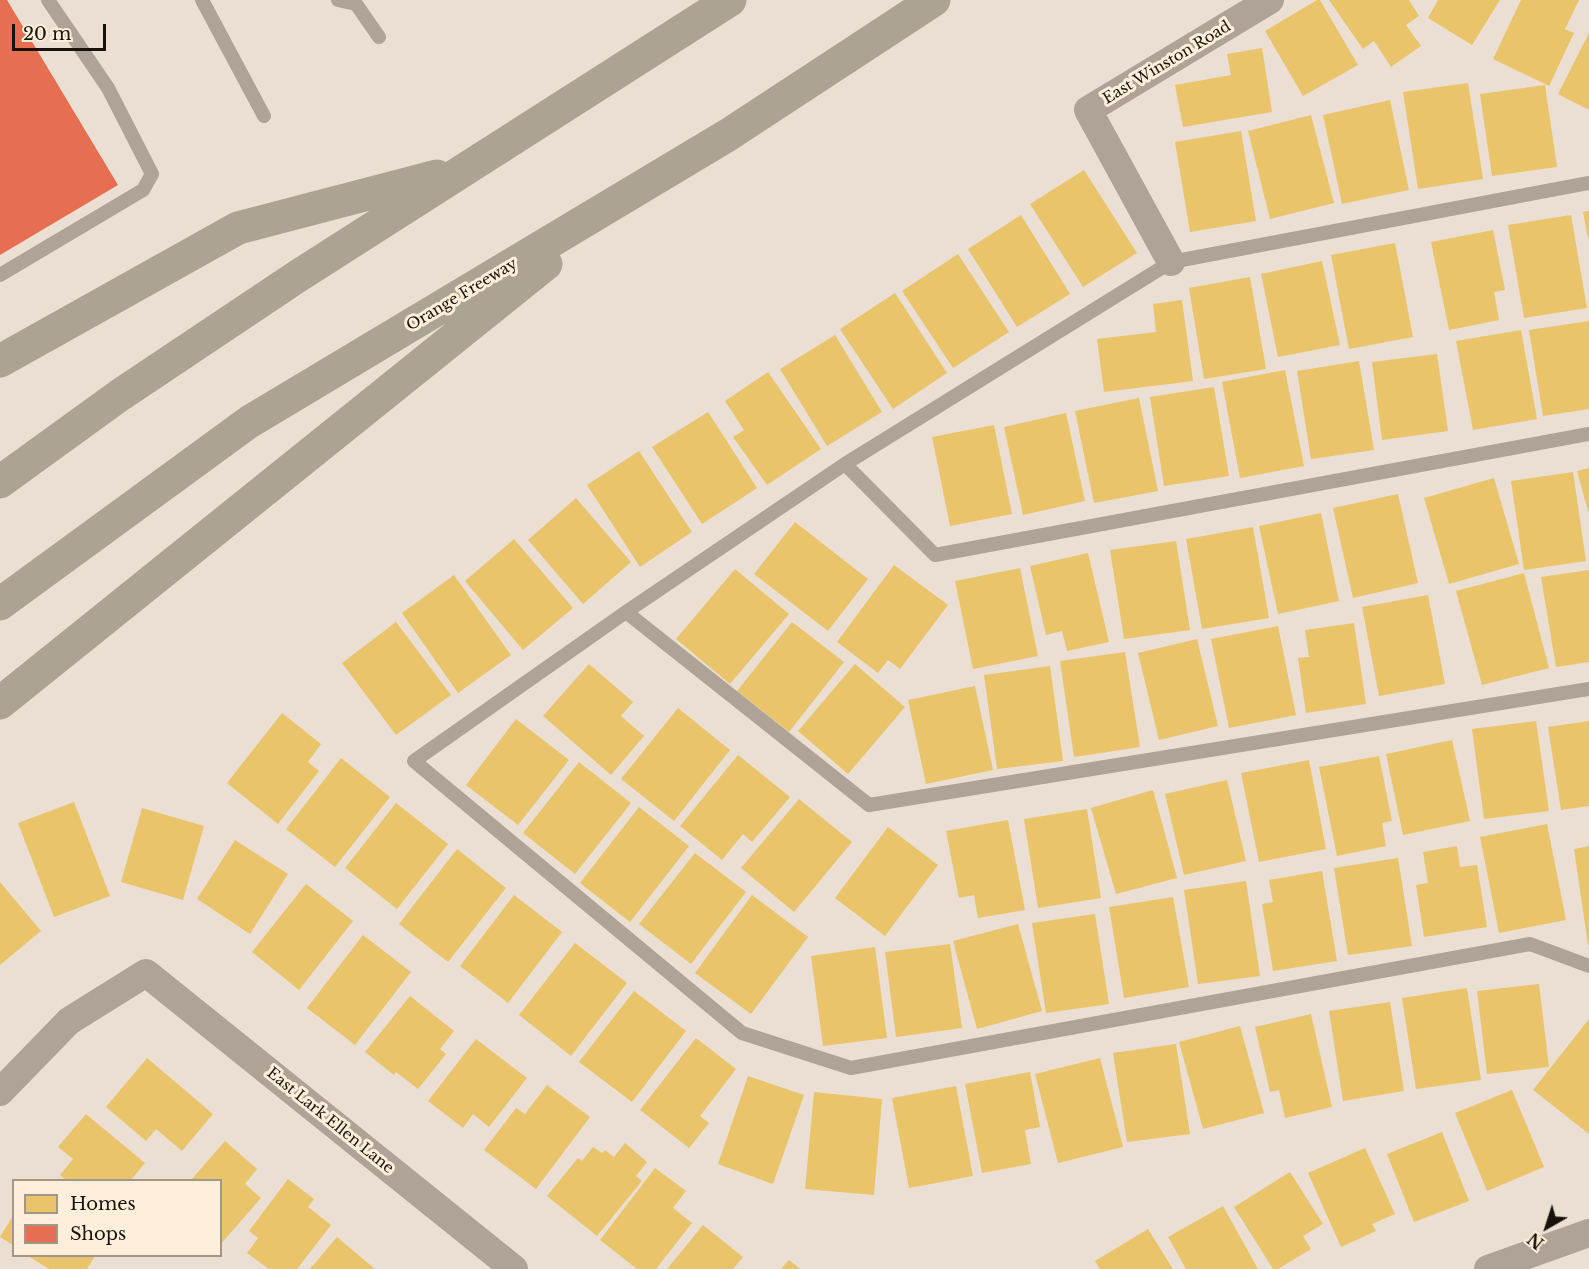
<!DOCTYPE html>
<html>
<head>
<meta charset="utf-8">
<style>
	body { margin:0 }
	#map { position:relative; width:1589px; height:1269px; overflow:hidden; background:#eadfd2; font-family:"Libre Baskerville",serif }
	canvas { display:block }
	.legend { position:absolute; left:12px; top:1179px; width:210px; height:78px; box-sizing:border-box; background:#feeeda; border:2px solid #a29686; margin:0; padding:8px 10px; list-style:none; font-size:18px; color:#191209 }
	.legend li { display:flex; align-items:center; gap:12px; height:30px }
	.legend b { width:30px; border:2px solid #a29686 }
	.north { position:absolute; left:1517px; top:1197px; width:60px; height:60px; -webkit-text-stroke:4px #feeeda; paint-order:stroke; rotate:219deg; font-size:16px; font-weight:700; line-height:24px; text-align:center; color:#191209 }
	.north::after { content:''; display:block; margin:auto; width:21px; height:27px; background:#191209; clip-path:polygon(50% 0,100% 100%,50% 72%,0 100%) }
	.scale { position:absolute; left:12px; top:24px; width:94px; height:27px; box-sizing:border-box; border:3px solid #191209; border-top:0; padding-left:8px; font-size:18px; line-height:21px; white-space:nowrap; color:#191209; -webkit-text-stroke:4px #feeeda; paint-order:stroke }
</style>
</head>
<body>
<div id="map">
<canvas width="1589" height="1269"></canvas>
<ul class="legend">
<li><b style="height:16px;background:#e9c46a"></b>Homes</li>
<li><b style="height:16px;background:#e76f51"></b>Shops</li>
</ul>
<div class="north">N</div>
<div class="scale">20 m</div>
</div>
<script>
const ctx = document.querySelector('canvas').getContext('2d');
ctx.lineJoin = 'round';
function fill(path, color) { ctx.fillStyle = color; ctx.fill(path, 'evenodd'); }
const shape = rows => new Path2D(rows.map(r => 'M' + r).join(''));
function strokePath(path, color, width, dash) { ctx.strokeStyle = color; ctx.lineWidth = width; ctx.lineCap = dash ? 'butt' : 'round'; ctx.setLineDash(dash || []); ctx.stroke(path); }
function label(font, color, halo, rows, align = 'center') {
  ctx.font = font + ' "Libre Baskerville",serif'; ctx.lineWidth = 6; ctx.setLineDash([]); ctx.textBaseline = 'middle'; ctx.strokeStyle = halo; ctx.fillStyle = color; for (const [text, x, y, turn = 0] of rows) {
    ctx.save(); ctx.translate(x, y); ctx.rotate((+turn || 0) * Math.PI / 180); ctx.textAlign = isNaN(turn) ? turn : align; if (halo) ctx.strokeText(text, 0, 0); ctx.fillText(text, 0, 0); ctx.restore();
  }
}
const homes = shape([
	[1317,0,1320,0,1358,65,1303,96,1265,31],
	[1329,0,1409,0,1419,16,1406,25,1421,46,1391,67,1374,41,1363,49],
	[1438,0,1500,0,1472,45,1428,18],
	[1521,0,1579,0,1565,29,1574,33,1549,86,1493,59],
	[1589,33,1589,110,1558,94],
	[1262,48,1272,112,1183,127,1175,85,1231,75,1227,54],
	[1468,83,1483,179,1418,189,1403,92],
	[1545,85,1557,167,1492,176,1480,94],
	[1390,100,1409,190,1342,204,1323,115],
	[1311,115,1334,203,1270,219,1248,131],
	[1241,131,1256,221,1190,232,1175,142],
	[1084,170,1137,253,1083,287,1030,204],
	[1589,211,1589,238,1588,238,1583,212],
	[1021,215,1070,294,1017,327,968,249],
	[1571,215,1587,308,1524,318,1508,225],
	[1493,230,1505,290,1494,292,1499,320,1449,330,1431,242],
	[1395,243,1413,337,1349,349,1331,255],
	[958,254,1009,332,953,368,902,291],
	[1322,261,1340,345,1278,357,1261,274],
	[1250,277,1266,369,1204,379,1189,288],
	[895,293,947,373,893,409,840,329],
	[1182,300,1193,381,1104,392,1097,339,1156,332,1153,304],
	[1589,321,1589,409,1543,416,1529,330],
	[1521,330,1537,419,1473,430,1456,341],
	[835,335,882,412,827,446,780,369],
	[1437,354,1448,431,1382,440,1372,362],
	[1359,361,1374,450,1311,459,1297,371],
	[1285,370,1304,466,1240,478,1222,382],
	[768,372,821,449,767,485,733,437,744,430,725,401],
	[1214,387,1229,476,1164,486,1150,397],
	[1139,398,1158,491,1094,503,1075,411],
	[708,412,757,488,702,524,652,447],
	[1066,413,1085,501,1023,515,1004,427],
	[994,425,1012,514,950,526,932,437],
	[639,451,692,532,640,567,587,485],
	[1589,468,1589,511,1588,511,1577,471],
	[1573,472,1586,561,1524,570,1511,481],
	[1494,478,1519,564,1449,584,1424,498],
	[1398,494,1418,583,1353,598,1333,508],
	[576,498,631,562,583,604,528,540],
	[1321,513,1339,601,1278,614,1259,526],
	[795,522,868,579,828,631,754,574],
	[1253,527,1269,618,1202,629,1186,539],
	[514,539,573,608,523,650,465,581],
	[1176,541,1190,630,1124,639,1110,550],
	[1088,553,1109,642,1067,651,1062,631,1046,635,1030,566],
	[894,565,948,605,900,669,888,660,878,673,837,642],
	[1020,568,1038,656,973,669,955,581],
	[735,569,789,614,730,684,676,639],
	[1589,570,1589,662,1556,667,1541,577],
	[1524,573,1549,668,1482,685,1456,591],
	[454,575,511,655,458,693,402,613],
	[1428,595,1445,684,1379,696,1362,607],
	[396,622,451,695,396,735,342,663],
	[792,622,844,662,789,732,737,691],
	[1354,623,1366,704,1306,713,1298,658,1309,657,1305,630],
	[1278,626,1296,715,1229,728,1211,639],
	[1197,639,1218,726,1159,740,1138,653],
	[1125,652,1140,747,1074,757,1060,661],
	[589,664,633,702,621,716,644,736,611,775,543,716],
	[855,664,905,707,848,774,798,731],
	[1050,666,1063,761,997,769,984,675],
	[975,686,993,770,926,784,908,700],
	[678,708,730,750,674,821,621,779],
	[282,713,321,744,308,762,319,771,278,824,227,783],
	[516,719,569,760,518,825,466,785],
	[1536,721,1549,811,1484,819,1472,729],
	[1589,721,1589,806,1561,810,1548,727],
	[1452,740,1470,821,1403,835,1386,754],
	[738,755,790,797,752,842,743,834,722,860,680,826],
	[1379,756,1392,821,1382,823,1386,846,1337,856,1319,767],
	[341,758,390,797,335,867,286,829],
	[1309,760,1326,849,1259,862,1241,773],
	[579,762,631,803,575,874,523,833],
	[1227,780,1246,861,1184,875,1165,794],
	[1153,790,1177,878,1116,894,1091,808],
	[799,799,852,842,794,912,741,868],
	[74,802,110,896,54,917,18,823],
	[396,803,448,844,397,909,345,868],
	[639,807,689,846,630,922,580,883],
	[142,808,204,826,183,900,121,882],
	[1087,809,1101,898,1038,908,1024,819],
	[1008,820,1025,910,978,918,974,895,959,898,946,831],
	[1547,824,1566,920,1499,933,1480,837],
	[888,827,938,865,885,936,835,898],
	[235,840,288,874,250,934,197,899],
	[1457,846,1460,867,1477,865,1487,927,1424,937,1416,885,1428,883,1423,852],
	[1589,846,1589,945,1588,945,1574,849],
	[457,849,506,888,448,962,399,924],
	[695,853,746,892,691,964,639,924],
	[1398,858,1412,946,1348,955,1334,868],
	[1322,871,1337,961,1273,971,1262,904,1273,902,1269,880],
	[1246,881,1260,976,1198,984,1184,890],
	[0,882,41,931,0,965],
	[306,884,353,921,299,990,252,952],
	[514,895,562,932,508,1003,460,966],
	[752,895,808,937,751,1014,695,973],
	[1173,897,1189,987,1124,998,1109,907],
	[1095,914,1109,1004,1046,1013,1032,923],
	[1018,924,1042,1011,977,1029,953,941],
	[363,935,411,972,355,1045,307,1008],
	[575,943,627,983,571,1056,519,1015],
	[950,944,962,1028,896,1037,885,952],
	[875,947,887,1038,823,1046,811,956],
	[1539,984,1549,1067,1487,1074,1477,991],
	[1467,988,1481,1080,1416,1089,1402,998],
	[634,991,686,1031,632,1102,579,1062],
	[410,996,454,1031,440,1049,446,1054,418,1089,396,1072,394,1075,365,1052],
	[1390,1002,1404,1091,1343,1101,1329,1011],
	[1311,1014,1332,1107,1285,1118,1279,1090,1270,1092,1255,1027],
	[1589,1019,1589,1134,1533,1090],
	[1240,1026,1264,1113,1203,1129,1179,1042],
	[696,1038,736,1069,700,1116,709,1123,689,1148,640,1110],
	[476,1039,527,1078,489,1127,473,1114,463,1128,428,1101],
	[1176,1044,1190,1134,1127,1142,1113,1053],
	[147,1058,213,1114,182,1151,156,1129,146,1141,106,1107],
	[1100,1058,1123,1147,1058,1163,1035,1074],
	[1030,1072,1040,1127,1025,1130,1031,1164,982,1173,965,1084],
	[748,1076,804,1095,773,1184,718,1164],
	[547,1085,590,1117,536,1189,484,1150,516,1108,525,1114],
	[956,1086,973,1176,909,1188,892,1098],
	[1512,1090,1544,1167,1487,1191,1455,1113],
	[814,1092,882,1099,874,1195,805,1189],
	[86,1114,145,1163,131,1180,66,1180,60,1175,73,1159,58,1147],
	[1442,1132,1469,1201,1414,1222,1387,1154],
	[225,1141,257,1169,245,1184,261,1198,220,1245,220,1180,191,1180],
	[625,1143,647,1162,636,1176,642,1181,597,1236,547,1196,578,1158,582,1161,593,1147,602,1153,605,1150,614,1157],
	[1365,1148,1395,1214,1372,1224,1376,1231,1341,1247,1308,1173],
	[655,1168,686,1191,673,1208,692,1223,656,1269,637,1269,600,1240],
	[1290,1172,1323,1224,1303,1236,1311,1249,1278,1269,1273,1269,1234,1207],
	[288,1179,314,1199,308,1207,331,1225,297,1269,269,1269,247,1253,258,1238,249,1231],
	[1223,1206,1258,1269,1186,1269,1168,1237],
	[14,1214,14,1246,0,1237],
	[703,1225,743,1257,733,1269,667,1269],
	[1148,1229,1173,1269,1100,1269,1095,1261],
	[337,1237,375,1269,310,1269],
	[28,1256,95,1256,87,1269,49,1269],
	[789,1260,800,1269,781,1269]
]);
const shops = shape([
	[0,0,7,0,118,185,0,255]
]);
const service = shape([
	[202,0,264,116],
	[338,0,356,4,379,37],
	[1589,183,1171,262,845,464,626,612,414,761,742,1033,851,1068,1530,944,1589,966],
	[0,275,143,190,152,174,108,88,48,0],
	[845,464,935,555,1589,434],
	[626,612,869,805,1589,689]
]);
const minor = shape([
	[1171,262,1088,110,1270,0],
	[0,1092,69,1021,146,973,514,1269],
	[1488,1269,1589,1233]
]);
const motorway = shape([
	[0,361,238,228,437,176],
	[0,482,120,395,298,276,730,0],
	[0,604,249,422,728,135,934,0],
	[0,703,546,264]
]);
const streetNames = [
	["East Winston Road",1167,63,-31],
	["Orange Freeway",462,295,-31],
	["East Lark Ellen Lane",330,1121,39]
];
fill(homes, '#e9c46a');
fill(shops, '#e76f51');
strokePath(service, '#aea396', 14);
strokePath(minor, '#aea396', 28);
strokePath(motorway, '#ada395', 33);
label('15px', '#191209', '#feeeda', streetNames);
</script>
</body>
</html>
